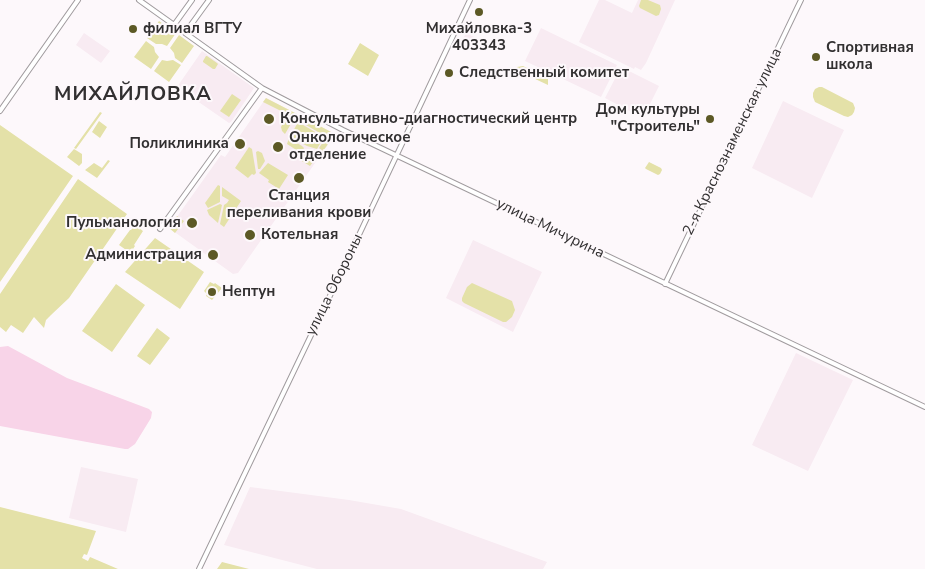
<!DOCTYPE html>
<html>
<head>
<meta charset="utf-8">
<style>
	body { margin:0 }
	canvas { display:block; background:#fdf8fb }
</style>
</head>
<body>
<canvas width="925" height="569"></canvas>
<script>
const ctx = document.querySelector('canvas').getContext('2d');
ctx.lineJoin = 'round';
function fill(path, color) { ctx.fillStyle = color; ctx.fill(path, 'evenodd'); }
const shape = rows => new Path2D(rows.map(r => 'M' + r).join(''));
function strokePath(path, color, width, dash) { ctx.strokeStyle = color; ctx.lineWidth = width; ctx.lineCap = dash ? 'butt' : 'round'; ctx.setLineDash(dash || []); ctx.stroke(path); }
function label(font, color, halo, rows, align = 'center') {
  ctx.font = font + ' "Nunito Sans",sans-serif'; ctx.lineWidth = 4; ctx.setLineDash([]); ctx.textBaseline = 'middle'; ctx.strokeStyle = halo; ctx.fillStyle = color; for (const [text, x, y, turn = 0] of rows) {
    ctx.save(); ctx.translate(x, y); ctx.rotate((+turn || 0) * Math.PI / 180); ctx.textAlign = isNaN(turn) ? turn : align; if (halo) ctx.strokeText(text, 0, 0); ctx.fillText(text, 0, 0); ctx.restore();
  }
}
const built = shape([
	[599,0,605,0,632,13,638,0,675,0,646,63,641,70,635,67,634,69,579,42],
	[541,28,617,65,601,97,525,61],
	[84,33,110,51,101,63,76,45],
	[466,33,474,37,469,47,461,43],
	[202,51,254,88,231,122,229,123,177,87],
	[621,67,659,86,643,118,605,98],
	[266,98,333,133,334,136,238,273,233,274,169,228,221,155,225,157],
	[783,101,844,130,812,198,752,168],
	[473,240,542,272,513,332,446,298],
	[796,353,853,380,808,471,752,445],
	[81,467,138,479,126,532,69,518],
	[250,487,349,500,401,509,547,562,543,569,317,569,224,545]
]);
const green = shape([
	[641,0,648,0,660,5,661,9,659,15,656,16,640,8,639,6],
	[159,21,176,33,167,46,162,44,156,44,147,38],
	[179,35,194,46,182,63,175,58,174,53,170,48],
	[146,41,154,47,155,52,159,57,151,69,134,57],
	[360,43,379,55,368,76,348,64],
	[206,56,207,56,217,63,218,64,215,69,213,69,203,62,203,61],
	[162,60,167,61,173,60,181,65,169,82,154,71],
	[523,66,548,78,548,85,516,70,517,67],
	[819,87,822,87,853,103,855,108,854,112,852,115,848,117,844,116,815,102,813,97,813,93,815,89],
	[232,94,241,100,229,117,220,111],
	[266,98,297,114,295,117,293,117,263,102],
	[100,112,102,113,76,149,74,148],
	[301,116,333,133,334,136,323,151,319,148,325,139,325,136,299,121],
	[288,117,291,119,292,122,285,134,282,131,281,127,285,119],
	[99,121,107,127,100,138,92,132],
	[298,122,324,137,317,149,307,146,290,137],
	[0,125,73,176,0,282],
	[289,138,302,146,304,148,301,153,287,144],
	[249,147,252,149,256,173,254,175,252,174,248,178,235,168],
	[74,149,82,154,82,163,79,166,67,157],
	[307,149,318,155,310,166,300,160],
	[258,151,262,153,265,161,260,169,258,169,256,152],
	[108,160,110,161,97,178,85,170,94,163,102,168],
	[649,162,661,168,662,170,660,174,658,175,646,169,645,168],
	[268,163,288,175,279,189,268,182,269,180,259,173],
	[78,179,127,214,69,298,51,315,46,320,44,328,34,317,23,333,11,325,6,332,0,327,0,294],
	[218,185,220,186,220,202,208,208,205,203],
	[222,187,241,201,224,227,220,224,224,205,227,203,229,200,222,196],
	[220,204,222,205,218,223,209,215,207,210],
	[177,216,184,221,175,233,169,228],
	[135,225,143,231,134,245,135,246,133,249,132,248,129,252,119,245,130,230,131,230],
	[155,238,204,272,180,309,125,272],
	[210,282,214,284,215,283,222,288,212,300,206,296,207,294,204,291],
	[472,283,512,301,515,310,512,317,506,322,503,322,464,303,462,301,462,298,467,287],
	[116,284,145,305,112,352,82,331],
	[157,328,170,338,150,365,137,356],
	[0,507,96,531,87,555,84,554,82,558,88,561,90,557,118,569,0,569],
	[222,562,249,569,217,569]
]);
const water = shape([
	[8,346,67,378,149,409,152,412,151,418,135,444,128,449,125,449,0,426,0,347]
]);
const secondary = shape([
	[139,0,174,25,192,0],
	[209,0,185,33,262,88,343,130,925,407],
	[0,111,78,0],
	[160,229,262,88],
	[665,284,801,0],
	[199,569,349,256,470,0]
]);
const markers = [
	[479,12,5,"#5c5925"],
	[133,29,5,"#5c5925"],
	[816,57,5,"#5c5925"],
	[449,73,5,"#5c5925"],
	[269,119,6,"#5c5925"],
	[710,119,5,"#5c5925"],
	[240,144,6,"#5c5925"],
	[278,147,6,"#5c5925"],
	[299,178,6,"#5c5925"],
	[192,223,6,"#5c5925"],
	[250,235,6,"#5c5925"],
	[213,255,6,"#5c5925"],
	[212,292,5,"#5c5925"]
];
const poiNames = [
	["филиал ВГТУ",143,29],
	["Михайловка-3",479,29,"center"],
	["403343",479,46,"center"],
	["Спортивная",826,48],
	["школа",826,65],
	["Следственный комитет",459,73],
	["Дом культуры",700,110,"right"],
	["\"Строитель\"",700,127,"right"],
	["Консультативно-диагностический центр",280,119],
	["Онкологическое",289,138],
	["отделение",289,155],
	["Поликлиника",229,144,"right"],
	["Станция",299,196,"center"],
	["переливания крови",299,213,"center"],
	["Пульманология",181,223,"right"],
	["Котельная",261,235],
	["Администрация",202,255,"right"],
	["Нептун",222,292]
];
const streetNames = [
	["2-я Краснознаменская улица",733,142,-64],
	["улица Мичурина",550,229,26],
	["улица Обороны",335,285,-64]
];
const districtNames = [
	["МИХАЙЛОВКА",133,95]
];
fill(built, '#f8ebf2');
fill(green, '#e4e1a8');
fill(water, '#f8d4e8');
strokePath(secondary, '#a09b9e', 6);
strokePath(secondary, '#fff', 4);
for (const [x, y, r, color] of markers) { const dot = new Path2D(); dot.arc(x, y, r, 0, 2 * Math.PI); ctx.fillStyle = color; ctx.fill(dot); strokePath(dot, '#fdf8fb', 2); }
label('bold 15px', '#323031', '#fdf8fb', poiNames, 'left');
label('15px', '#323031', '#fdf8fb', streetNames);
ctx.letterSpacing = '1px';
label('bold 20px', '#323031', '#fdf8fb', districtNames);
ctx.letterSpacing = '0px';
</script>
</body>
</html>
